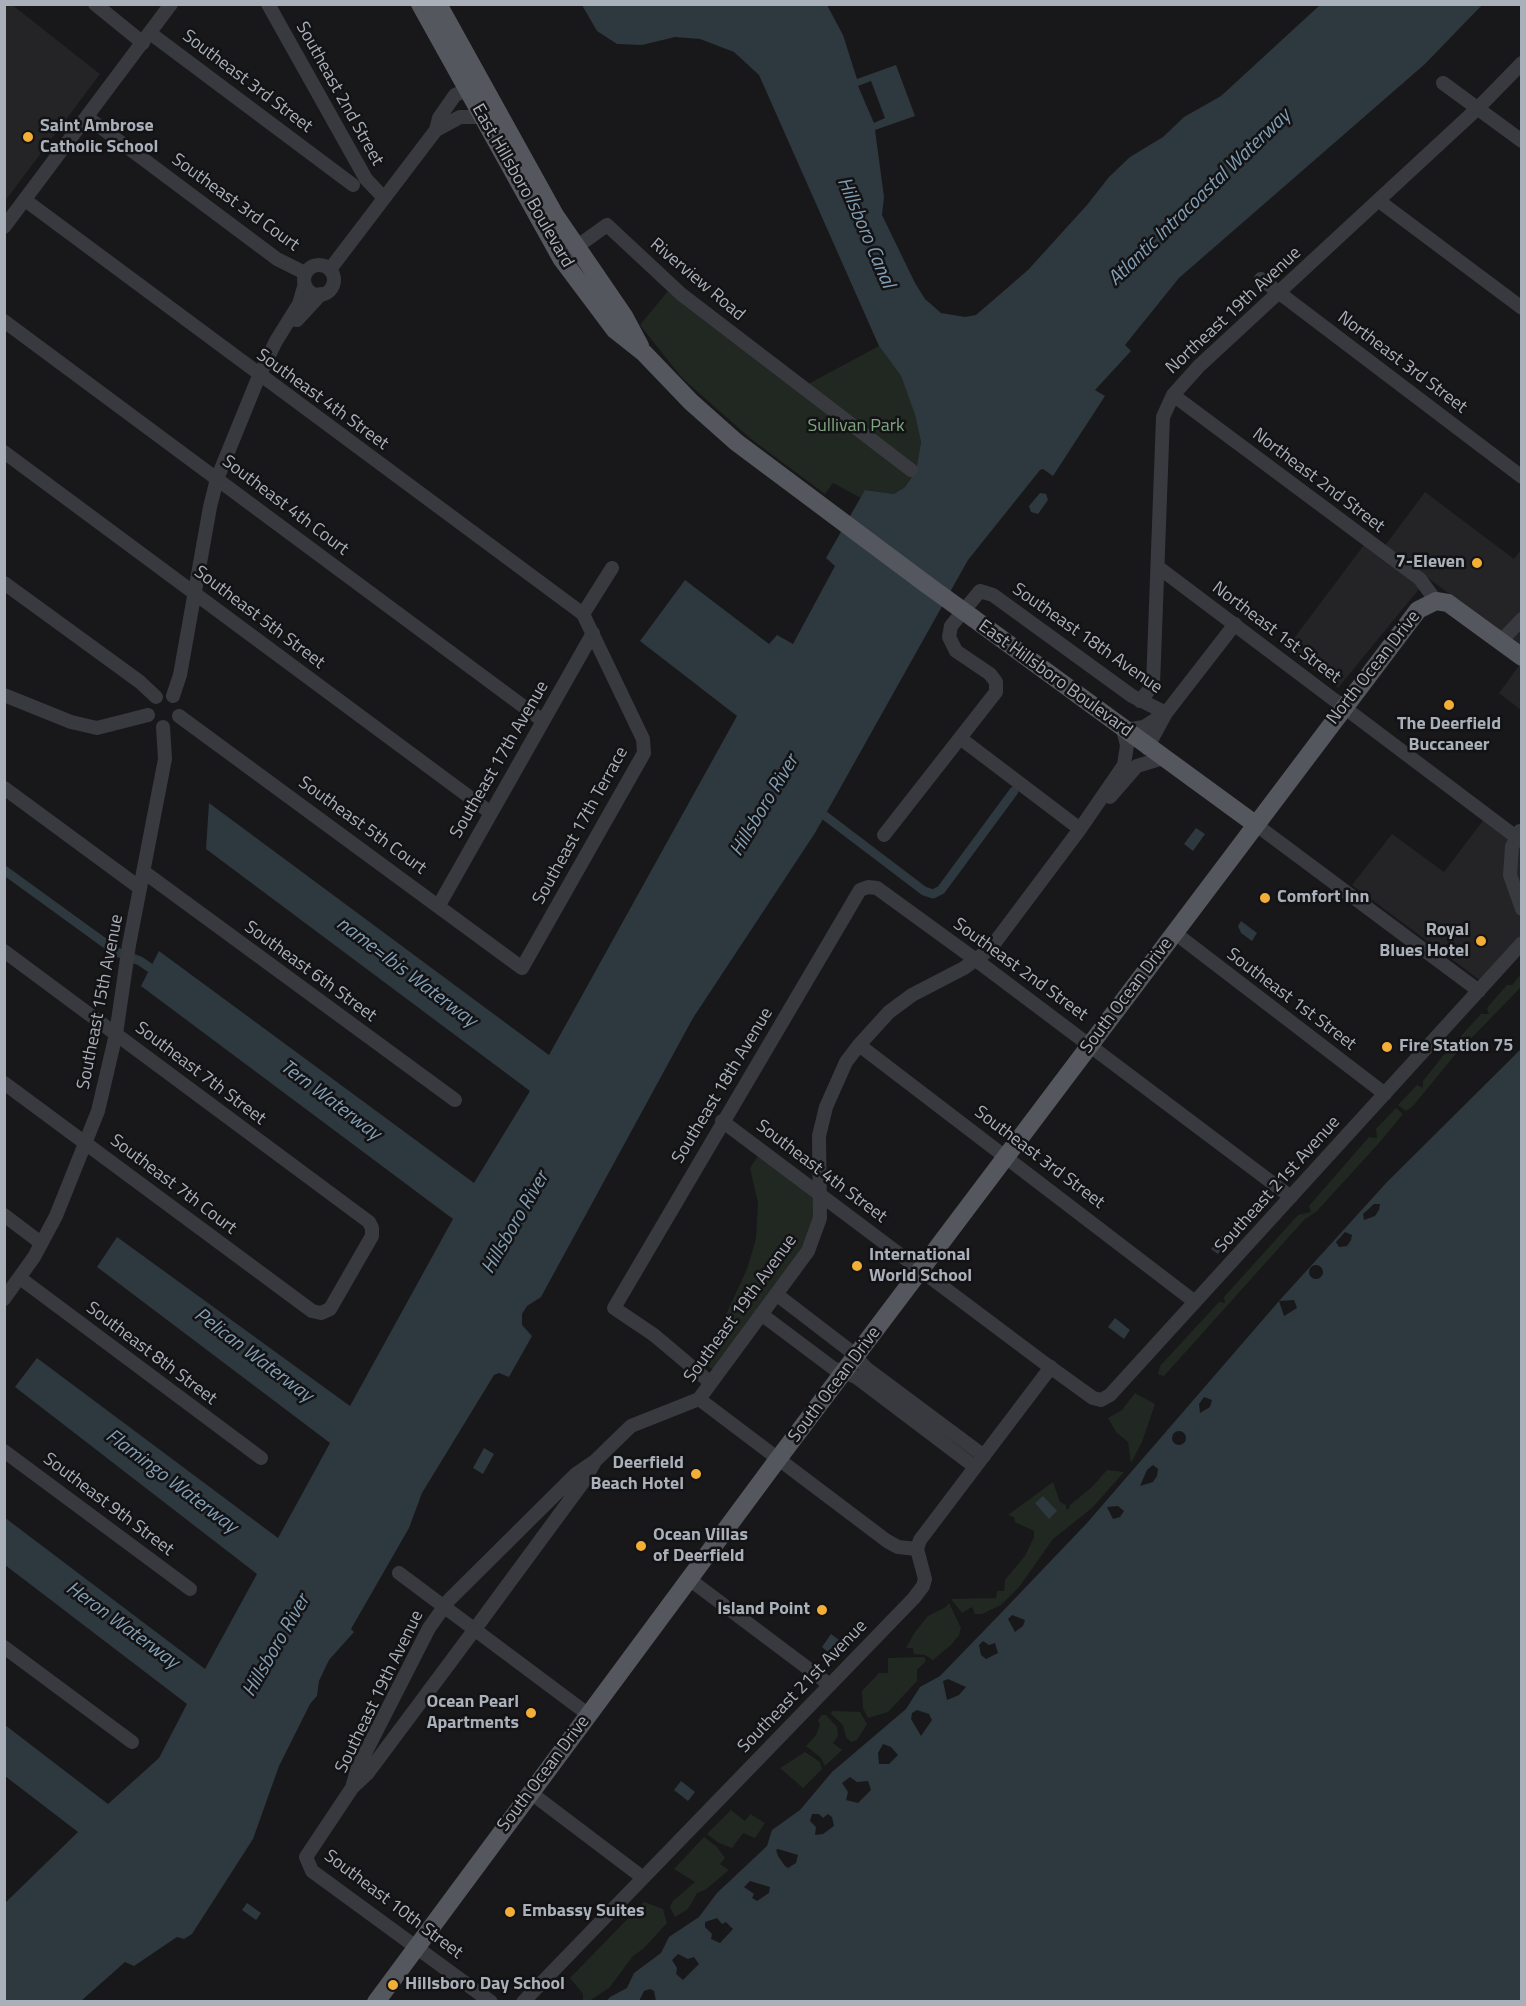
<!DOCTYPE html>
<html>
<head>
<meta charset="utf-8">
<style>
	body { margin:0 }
	#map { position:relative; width:1526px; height:2006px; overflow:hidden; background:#18181a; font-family:"Titillium Web",sans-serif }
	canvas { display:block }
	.frame { position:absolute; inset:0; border:6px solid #aab0ba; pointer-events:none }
</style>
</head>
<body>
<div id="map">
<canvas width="1526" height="2006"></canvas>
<div class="frame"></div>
</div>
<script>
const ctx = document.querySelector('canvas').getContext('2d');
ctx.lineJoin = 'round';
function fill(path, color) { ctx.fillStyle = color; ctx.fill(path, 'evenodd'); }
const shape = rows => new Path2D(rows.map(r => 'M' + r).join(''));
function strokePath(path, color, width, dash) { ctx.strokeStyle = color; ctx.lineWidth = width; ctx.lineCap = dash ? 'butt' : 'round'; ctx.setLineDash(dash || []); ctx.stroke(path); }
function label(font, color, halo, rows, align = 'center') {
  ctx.font = font + ' "Titillium Web",sans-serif'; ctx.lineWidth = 5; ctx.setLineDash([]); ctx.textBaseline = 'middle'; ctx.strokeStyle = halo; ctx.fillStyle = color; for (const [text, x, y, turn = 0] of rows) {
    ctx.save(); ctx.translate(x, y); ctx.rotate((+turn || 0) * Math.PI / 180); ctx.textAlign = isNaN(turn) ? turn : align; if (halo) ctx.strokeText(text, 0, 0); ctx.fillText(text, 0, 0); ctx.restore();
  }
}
const built = shape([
	[11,4,100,74,5,201,4,5],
	[1425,492,1514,559,1521,550,1521,647,1428,578,1338,688,1286,649,1364,545,1378,555],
	[1521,663,1521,710,1499,693],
	[1485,818,1521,842,1521,935,1481,981,1352,885,1392,834,1444,872]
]);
const green = shape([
	[668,291,802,394,810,383,879,346,901,376,915,415,921,442,916,471,905,487,894,494,865,490,861,498,833,483,825,494,751,439,682,378,640,325],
	[1521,974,1521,987,1454,1056,1413,1106,1406,1111,1398,1105,1417,1085,1423,1088,1423,1081,1442,1057,1481,1014,1489,1014,1487,1008,1507,985,1512,985],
	[1396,1108,1403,1114,1379,1143,1317,1211,1304,1220,1164,1376,1158,1374,1160,1366,1219,1302,1225,1303,1224,1297,1298,1215,1311,1212,1309,1206,1369,1137,1377,1138,1376,1129],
	[758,1156,811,1195,814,1199,814,1217,800,1252,713,1370,702,1361,718,1332,747,1269,756,1239,758,1203,750,1168],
	[1135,1393,1155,1404,1142,1442,1131,1463,1128,1442,1116,1432,1108,1418,1122,1410],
	[1107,1470,1124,1472,1092,1508,1053,1539,1019,1587,1001,1605,982,1614,975,1614,972,1607,962,1613,951,1599,996,1598,997,1591,1004,1591,1005,1580,1025,1556,1034,1537,1034,1531,1015,1522,1014,1517,1008,1515,1053,1482,1060,1502,1066,1505,1066,1509,1069,1509,1070,1505,1092,1487],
	[949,1603,961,1628,959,1635,951,1645,933,1660,925,1655,914,1654,913,1648,906,1648,915,1632,928,1616,946,1607],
	[924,1657,926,1661,917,1670,917,1681,888,1712,868,1718,863,1708,862,1691,879,1673,888,1673,888,1658],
	[832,1711,860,1712,867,1724,857,1740,851,1742,846,1737,843,1725,831,1714],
	[822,1715,826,1715,837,1727,838,1736,833,1743,842,1750,825,1766,821,1758,806,1746,816,1735,820,1725,818,1720],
	[805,1752,820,1762,822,1769,803,1788,780,1768],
	[731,1810,745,1821,750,1814,765,1823,755,1838,743,1833,732,1848,719,1843,707,1834],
	[704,1837,717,1847,725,1858,720,1864,729,1870,705,1890,697,1893,688,1909,675,1917,670,1907,673,1901,695,1882,674,1869],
	[644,1902,663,1909,667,1923,643,1949,633,1956,609,1988,589,2001,583,2001,583,1994,570,1978]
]);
const water = shape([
	[582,5,827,5,843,35,857,79,896,65,915,116,875,130,884,197,882,215,915,283,925,299,941,313,965,317,976,315,1028,270,1087,205,1109,177,1130,157,1163,137,1184,117,1221,96,1320,5,1482,5,1425,64,1179,278,1125,345,1131,351,1095,390,1105,396,1053,476,1043,469,1040,470,968,560,815,833,693,1018,541,1297,527,1306,522,1314,522,1325,532,1336,509,1377,499,1373,494,1375,422,1493,409,1528,351,1629,354,1632,329,1660,319,1681,317,1696,310,1704,279,1766,253,1839,192,1934,184,1939,177,1937,134,1966,125,1962,81,2001,5,2001,5,1903,78,1832,5,1776,5,1725,108,1804,159,1758,187,1704,5,1565,4,1517,205,1669,257,1574,15,1387,37,1358,278,1538,330,1443,97,1267,117,1237,350,1406,453,1219,141,986,159,951,474,1183,530,1091,206,849,209,803,549,1055,737,716,640,641,685,580,769,644,777,635,793,644,835,566,826,558,865,490,894,494,905,487,916,471,921,442,915,415,901,376,879,346,759,75,734,52,700,39,675,37,642,45,617,44,597,31],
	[871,81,885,118,874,123,858,86],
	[1040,493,1046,494,1048,500,1038,514,1031,512,1029,506],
	[1196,828,1205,834,1193,851,1184,844],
	[1241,921,1257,933,1252,941,1241,933,1238,926],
	[1521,1049,1521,2001,606,2002,610,1997,627,1988,634,1973,661,1953,669,1937,699,1917,717,1893,767,1846,772,1830,800,1810,832,1772,906,1709,920,1687,940,1676,1002,1612,1087,1523,1279,1301,1387,1182],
	[1221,1236,1228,1242,1218,1254,1211,1249],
	[1115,1318,1130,1330,1124,1339,1108,1327],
	[484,1448,494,1454,483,1474,473,1468],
	[1043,1496,1057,1511,1049,1519,1035,1503],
	[831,1634,839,1640,828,1652,822,1647],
	[681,1781,695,1792,688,1801,674,1790],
	[247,1903,261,1913,256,1920,242,1910]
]);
const pier = shape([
	[1374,1204,1380,1204,1379,1210,1375,1216,1364,1220,1363,1214],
	[1345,1232,1352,1235,1351,1240,1347,1246,1339,1247,1336,1242],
	'1309 1272a7 7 0 1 1 14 0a7 7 0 1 1-14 0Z',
	[1294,1300,1297,1308,1284,1316,1279,1301],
	[1204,1397,1212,1400,1210,1407,1200,1413,1199,1404],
	'1172 1438a7 7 0 1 1 14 0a7 7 0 1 1-14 0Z',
	[1153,1465,1158,1469,1157,1476,1153,1482,1140,1486,1147,1470],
	[1118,1506,1124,1511,1120,1517,1113,1519,1107,1507],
	[1012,1615,1025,1620,1023,1626,1015,1632,1008,1619],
	[983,1641,989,1645,995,1643,998,1653,986,1659,981,1655,979,1645],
	[948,1679,966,1687,959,1695,947,1700,943,1681],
	[917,1710,929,1714,932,1720,921,1736,911,1719,912,1713],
	[883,1744,891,1747,898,1755,889,1764,879,1764,878,1753],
	[850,1777,857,1782,868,1781,871,1790,858,1803,846,1800,848,1792,842,1783],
	[812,1814,819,1814,823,1818,828,1814,832,1817,834,1826,823,1834,815,1835,816,1827,810,1821],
	[778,1849,798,1855,796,1863,788,1868,785,1866,778,1856,776,1850],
	[750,1881,770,1887,769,1893,757,1901,752,1898,754,1894,744,1887],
	[717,1918,722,1924,726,1922,733,1929,720,1943,711,1939,712,1934,705,1927,705,1922],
	[678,1954,688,1959,694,1957,699,1964,683,1980,676,1974,677,1968,672,1960],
	[650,1989,654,1991,656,2001,639,2001,644,1991]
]);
const canal = shape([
	[816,809,924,891,933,894,941,890,1014,791],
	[4,870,117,952,140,961,159,974]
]);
const minor = shape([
	[95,4,143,43],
	[268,4,366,179,384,198],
	[150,33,353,185],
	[1443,83,1522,141],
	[87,117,277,259,305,273],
	[436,130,460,117,482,117],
	[25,200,583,614,643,739,644,753,522,968,179,716],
	[1379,201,1522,308],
	[4,227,171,4],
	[561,258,607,225,681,294,911,470],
	'304 280a15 15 0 1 1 30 0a15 15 0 1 1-30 0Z',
	[331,268,436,130,439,118,455,95,467,90],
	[1261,279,1522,477],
	[297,320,321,294],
	[4,321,543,721],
	[1173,395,1420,579,1436,601],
	[4,452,491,813],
	[1158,567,1516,837],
	[4,583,140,682,156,697],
	[583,614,612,568],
	[1501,641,1522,619],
	[4,695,71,722,97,728,148,715],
	[173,696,180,675,210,507,217,479,259,376,276,341,299,304,304,287],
	[1140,701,1153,685,1163,417,1173,395,1199,366,1478,108,1522,63],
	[960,738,1080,829],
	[1147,748,1166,713,1235,624],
	[4,788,140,888],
	[1110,797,1137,766,1163,758],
	[1255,824,1479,991],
	[1520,831,1512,847,1510,875,1522,909],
	[884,835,996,692,996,682,990,674,956,651,949,637,951,626,980,591,993,595,1132,696,1166,713],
	[144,872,455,1100],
	[439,905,593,633],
	[1175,933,1385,1094],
	[4,951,369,1222,372,1228,372,1236,330,1309,321,1313,312,1311,4,1083],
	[859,1045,1195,1302],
	[722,1121,1043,1362,1093,1398,1101,1400,1110,1395,1522,943],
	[4,1215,41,1243],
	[20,1278,261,1458],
	[776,1294,849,1350,866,1368,984,1456],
	[4,1299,34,1257,56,1216,98,1111,116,1034,129,945,165,759,163,727],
	[761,1314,833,1368,856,1377,975,1467],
	[711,1383,654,1335,614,1308,860,890,868,887,877,888,976,960,1291,1197],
	[699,1399,887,1541,898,1547,917,1549],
	[4,1451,190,1589],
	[399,1573,589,1715],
	[689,1579,830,1685],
	[4,1647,132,1742],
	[352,1788,358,1767,429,1628,449,1600,576,1474,595,1461,631,1426,699,1399,808,1251,820,1218,819,1136,826,1107,846,1062,859,1045,889,1012,912,995,964,968,990,949,1080,829,1124,765,1127,745,1123,730,1144,727,1166,713],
	[531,1793,642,1877],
	[491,2002,312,1871,306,1857,352,1788,367,1774,475,1629,584,1481,594,1463],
	[523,2002,914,1598,923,1586,925,1579,917,1549,920,1540,1051,1367]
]);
const major = shape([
	[420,4,561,258,615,330,644,353,691,402,736,442,926,584],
	[438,4,555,215,624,316,640,346],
	[973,618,1255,824],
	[376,2002,778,1459,1418,610,1436,601,1448,603,1522,657]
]);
const majorBridge = shape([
	[926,584,973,618]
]);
const markers = [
	[28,137,6,"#f3ae37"],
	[1477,563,6,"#f3ae37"],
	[1449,705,6,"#f3ae37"],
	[1265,898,6,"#f3ae37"],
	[1481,941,6,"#f3ae37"],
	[1387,1047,6,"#f3ae37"],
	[857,1266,6,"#f3ae37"],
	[696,1474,6,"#f3ae37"],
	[641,1546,6,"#f3ae37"],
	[822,1610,6,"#f3ae37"],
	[531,1713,6,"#f3ae37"],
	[510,1912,6,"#f3ae37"],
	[393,1985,6,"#f3ae37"]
];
const streetNames = [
	["Southeast 3rd Street",247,82,37],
	["Southeast 2nd Street",339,94,61],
	["East Hillsboro Boulevard",522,186,60],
	["Southeast 3rd Court",235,203,36],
	["Riverview Road",697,280,40],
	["Northeast 19th Avenue",1234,311,-43],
	["Northeast 3rd Street",1402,363,37],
	["Southeast 4th Street",322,400,36],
	["Northeast 2nd Street",1318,481,37],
	["Southeast 4th Court",285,506,37],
	["Southeast 5th Street",259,618,37],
	["Northeast 1st Street",1276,633,37],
	["Southeast 18th Avenue",1087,639,35],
	["North Ocean Drive",1374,668,-52],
	["East Hillsboro Boulevard",1055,679,36],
	["Southeast 17th Avenue",500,760,-60],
	["Southeast 5th Court",362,826,36],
	["Southeast 17th Terrace",581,826,-61],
	["Southeast 2nd Street",1020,970,36],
	["Southeast 6th Street",310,972,36],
	["South Ocean Drive",1127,996,-53],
	["Southeast 1st Street",1291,1000,37],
	["Southeast 15th Avenue",101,1002,-79],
	["Southeast 7th Street",200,1074,37],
	["Southeast 18th Avenue",723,1086,-59],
	["Southeast 3rd Street",1039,1158,37],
	["Southeast 4th Street",821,1172,37],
	["Southeast 7th Court",173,1185,37],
	["Southeast 21st Avenue",1278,1185,-48],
	["Southeast 19th Avenue",741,1309,-54],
	["Southeast 8th Street",151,1354,37],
	["South Ocean Drive",835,1385,-53],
	["Southeast 9th Street",108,1505,37],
	["Southeast 21st Avenue",803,1687,-46],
	["Southeast 19th Avenue",380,1692,-64],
	["South Ocean Drive",544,1774,-53],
	["Southeast 10th Street",393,1905,37]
];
const poiNames = [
	["Saint Ambrose",40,127],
	["Catholic School",40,148],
	["7-Eleven",1465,563,"right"],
	["The Deerfield",1449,725,"center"],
	["Buccaneer",1449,746,"center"],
	["Comfort Inn",1277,898],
	["Royal",1469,931,"right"],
	["Blues Hotel",1469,952,"right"],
	["Fire Station 75",1399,1047],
	["International",869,1256],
	["World School",869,1277],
	["Deerfield",684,1464,"right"],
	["Beach Hotel",684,1485,"right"],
	["Ocean Villas",653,1536],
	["of Deerfield",653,1557],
	["Island Point",810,1610,"right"],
	["Ocean Pearl",519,1703,"right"],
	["Apartments",519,1724,"right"],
	["Embassy Suites",522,1912],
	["Hillsboro Day School",405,1985]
];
const parkNames = [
	["Sullivan Park",856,427]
];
const waterNames = [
	["Atlantic Intracoastal Waterway",1200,198,-44],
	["Hillsboro Canal",865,233,67],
	["Hillsboro River",765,806,-59],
	["name=Ibis Waterway",406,973,37],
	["Tern Waterway",330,1101,37],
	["Hillsboro River",516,1223,-60],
	["Pelican Waterway",253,1356,37],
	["Flamingo Waterway",171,1482,37],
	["Heron Waterway",122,1626,36],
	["Hillsboro River",277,1646,-60]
];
fill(built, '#242427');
fill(green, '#202821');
fill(water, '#2e383f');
fill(pier, '#18181a');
strokePath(canal, '#2e383f', 9);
strokePath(minor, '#393a3f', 14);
strokePath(major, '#55575e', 18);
strokePath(majorBridge, '#55575e', 18);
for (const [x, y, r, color] of markers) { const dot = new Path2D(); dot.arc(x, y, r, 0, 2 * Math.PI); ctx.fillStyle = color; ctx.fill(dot); strokePath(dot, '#131315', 2); }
label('18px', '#aab0ba', '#131315', streetNames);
label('bold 18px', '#aab0ba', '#131315', poiNames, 'left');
label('18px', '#81a582', '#131315', parkNames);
label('italic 20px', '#829fb5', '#131315', waterNames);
</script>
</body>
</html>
